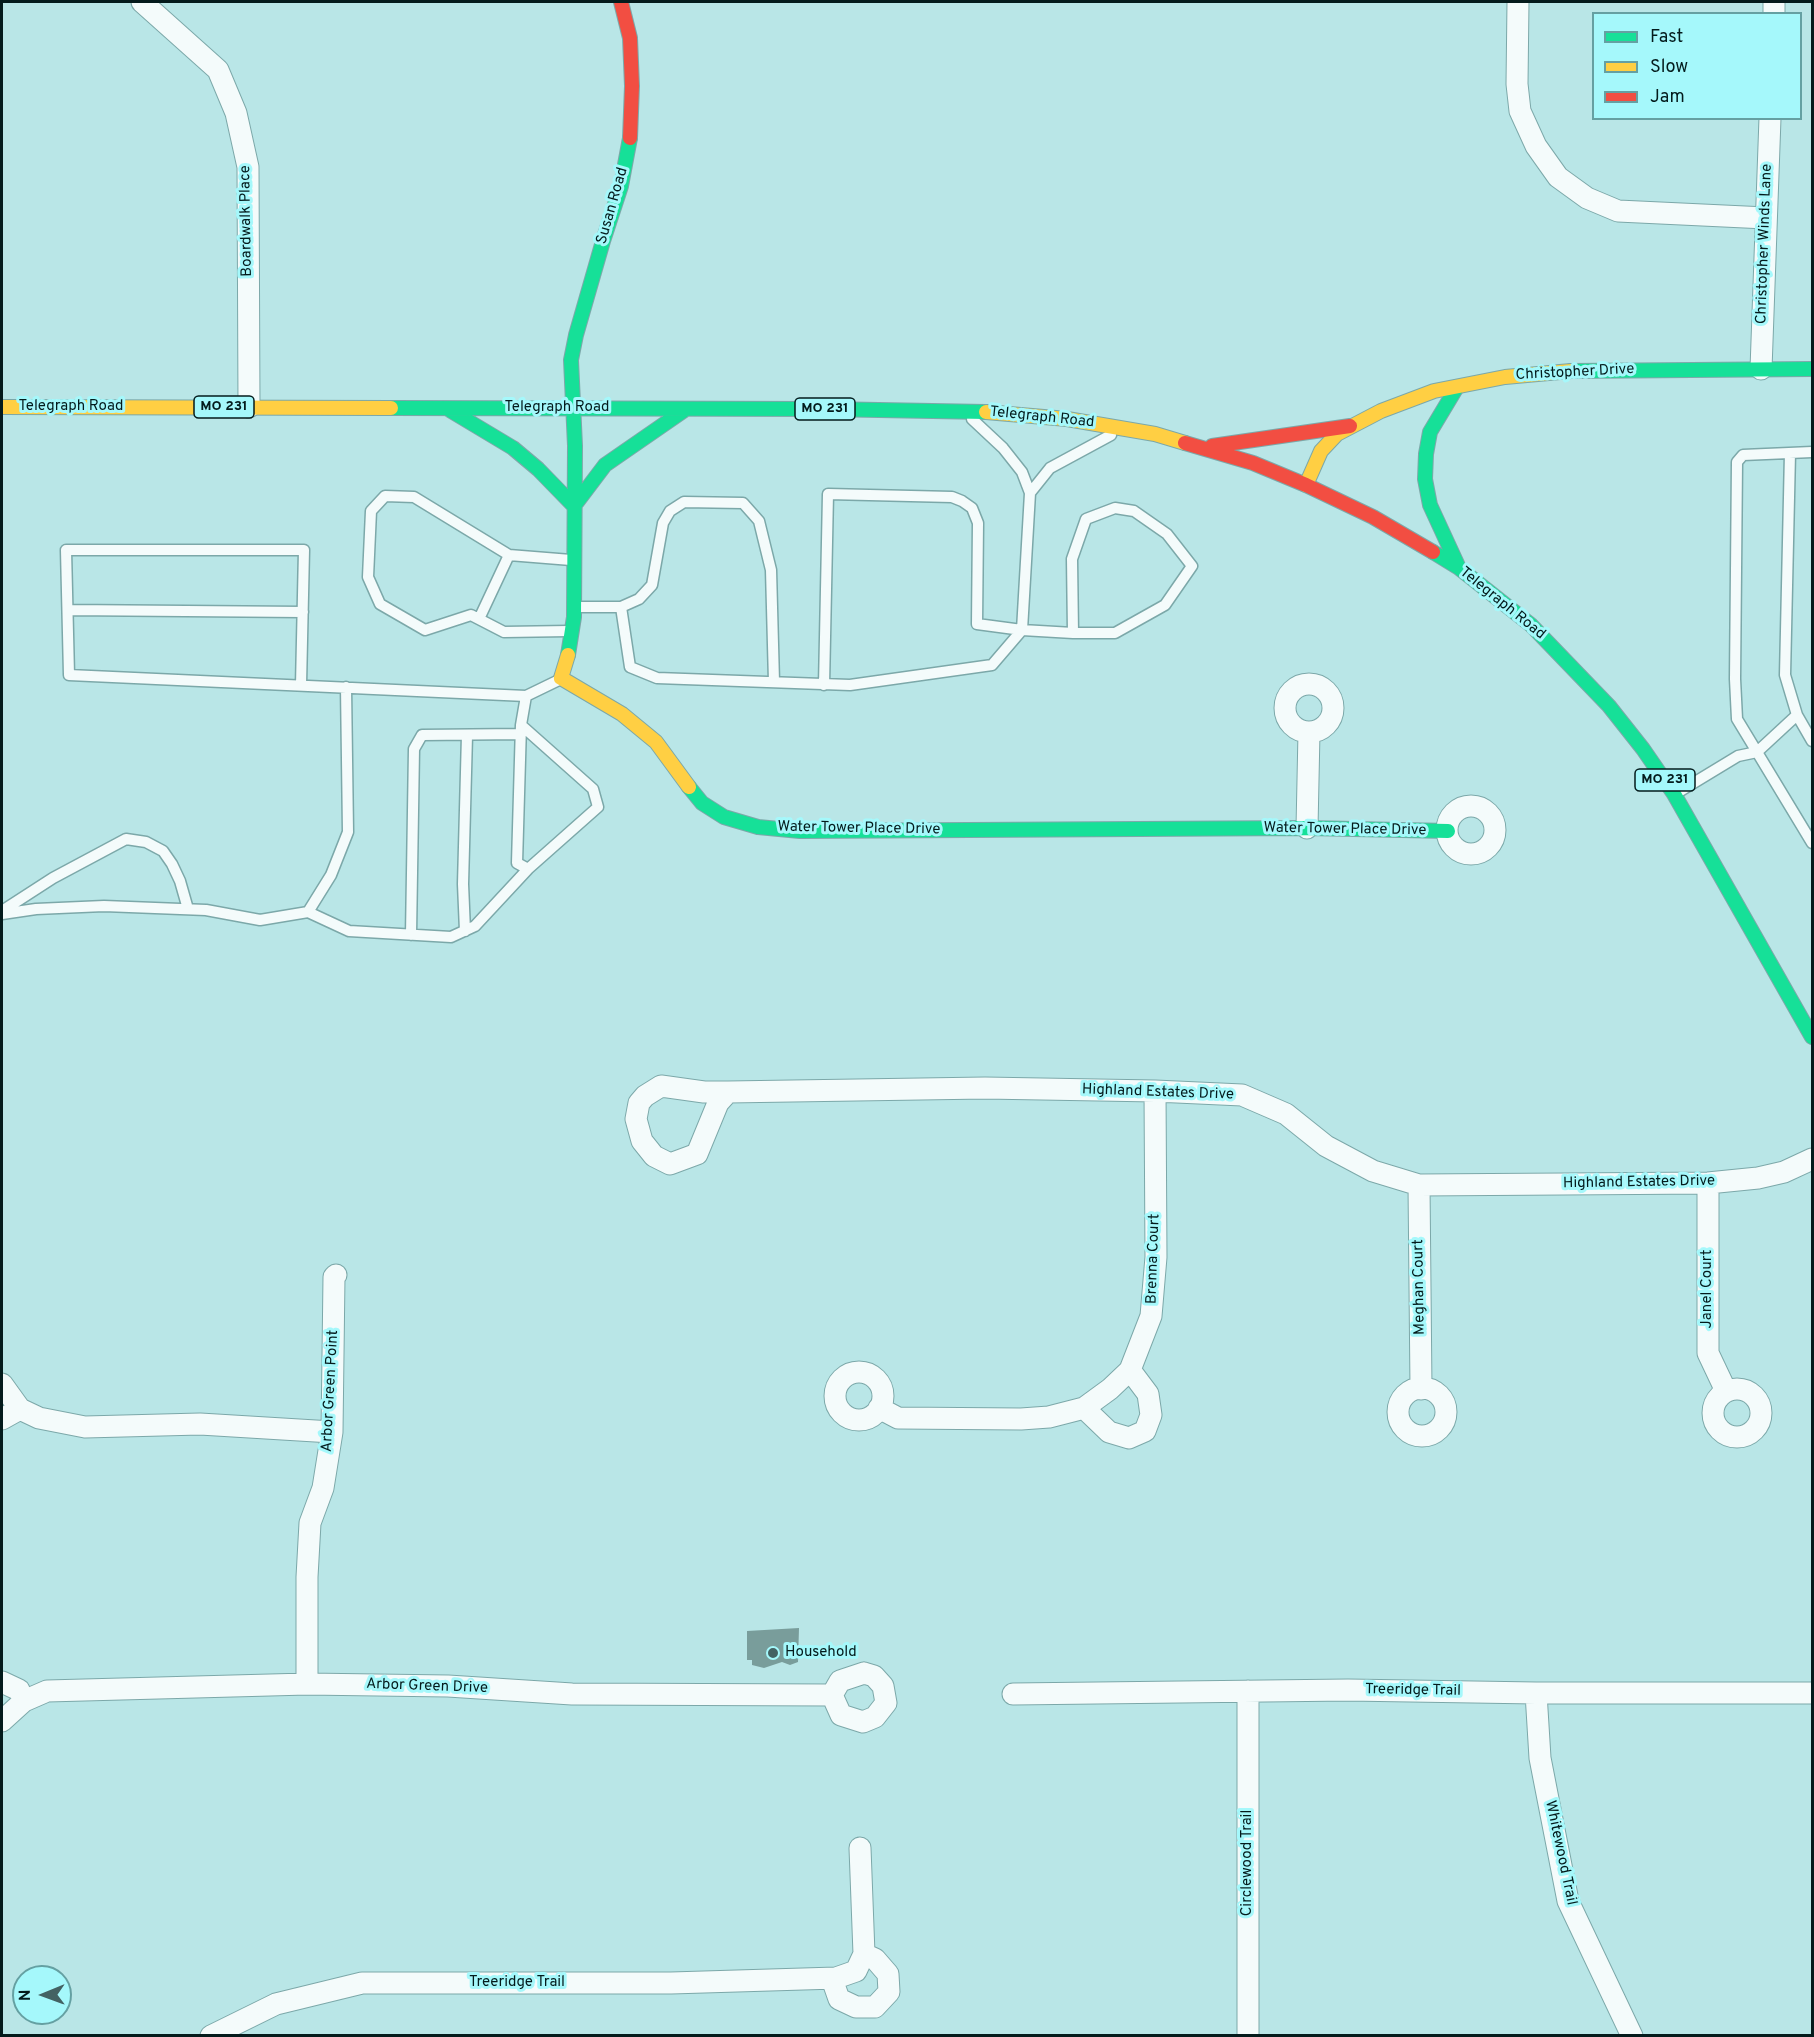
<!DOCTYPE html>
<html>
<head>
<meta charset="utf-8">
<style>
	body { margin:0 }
	#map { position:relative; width:1814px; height:2037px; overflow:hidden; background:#b9e6e7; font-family:Overpass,sans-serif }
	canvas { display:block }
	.frame { position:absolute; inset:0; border:3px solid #041b1c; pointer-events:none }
	.legend { position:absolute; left:1592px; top:12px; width:210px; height:108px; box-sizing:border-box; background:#a5f8fb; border:2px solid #65a0a2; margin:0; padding:8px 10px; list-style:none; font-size:18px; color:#041b1c }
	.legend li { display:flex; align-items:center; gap:12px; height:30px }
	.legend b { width:30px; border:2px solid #65a0a2 }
	.north { position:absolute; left:12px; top:1965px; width:60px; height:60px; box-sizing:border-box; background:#a5f8fb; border:2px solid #65a0a2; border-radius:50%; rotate:269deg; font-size:16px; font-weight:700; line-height:24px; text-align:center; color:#041b1c }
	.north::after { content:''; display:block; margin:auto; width:21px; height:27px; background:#436263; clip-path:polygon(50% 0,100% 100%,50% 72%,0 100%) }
</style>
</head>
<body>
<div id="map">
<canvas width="1814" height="2037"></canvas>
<div class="frame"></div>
<ul class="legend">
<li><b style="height:8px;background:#16e098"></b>Fast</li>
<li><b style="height:8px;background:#ffcf43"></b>Slow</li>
<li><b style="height:8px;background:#f24e42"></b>Jam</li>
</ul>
<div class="north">N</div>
</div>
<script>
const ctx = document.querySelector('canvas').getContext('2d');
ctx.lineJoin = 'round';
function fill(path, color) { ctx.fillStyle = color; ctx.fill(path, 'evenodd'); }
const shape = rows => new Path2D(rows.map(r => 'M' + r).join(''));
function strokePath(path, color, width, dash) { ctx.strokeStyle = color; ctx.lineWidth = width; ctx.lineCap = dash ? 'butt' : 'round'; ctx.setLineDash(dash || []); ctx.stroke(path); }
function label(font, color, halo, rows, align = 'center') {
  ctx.font = font + ' Overpass,sans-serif'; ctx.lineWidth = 6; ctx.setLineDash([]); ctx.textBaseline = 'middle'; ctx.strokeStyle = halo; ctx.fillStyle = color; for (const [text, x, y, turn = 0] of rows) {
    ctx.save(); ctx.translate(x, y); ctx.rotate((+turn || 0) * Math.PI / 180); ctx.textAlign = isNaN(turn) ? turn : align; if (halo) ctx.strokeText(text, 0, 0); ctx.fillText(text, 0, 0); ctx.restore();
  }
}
const building = shape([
	[799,1628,798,1662,790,1665,782,1662,764,1668,752,1665,752,1660,747,1660,747,1631]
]);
const lane = shape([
	[1790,453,1785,675,1797,715,1812,741],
	[1030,493,1050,468,1111,435],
	[575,607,621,607,630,667,657,678,850,685,992,665,1022,630,1030,493,1022,472,1003,448,972,419],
	[621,607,639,599,652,585,663,523,670,511,684,502,743,503,759,521,771,570,774,682],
	[68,610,303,612],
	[479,619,509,555],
	[569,631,504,632,471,615,425,630,380,604,368,577,371,511,385,496,414,497,509,555,571,560],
	[301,685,304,550,66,550,69,675,526,696,559,680],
	[824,685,828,494,952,497,962,501,972,508,978,523,977,624,1022,630,1073,633,1115,633,1165,605,1192,566,1167,534,1134,511,1115,508,1086,519,1072,559,1073,633],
	[1797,715,1757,752,1737,719,1735,679,1737,462,1743,455,1812,452],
	[521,725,593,789,598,807,528,869,517,863,521,725,526,696],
	[1677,793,1738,756,1757,752,1812,843],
	[2,911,53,878,126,839,146,842,163,851,172,864,180,881,188,909],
	[308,912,349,931,451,937,475,926,528,869],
	[2,914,36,909,104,906,206,910,260,920,308,912,331,875,348,832,346,687],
	[465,931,463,884,467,735],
	[411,935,414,749,422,735,521,734]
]);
const street = shape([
	[142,2,218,70,236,113,248,167,249,407],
	[1518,2,1517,84,1520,111,1536,146,1558,177,1587,198,1618,211,1766,218],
	[1774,14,1774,2],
	[1761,369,1770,118],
	'1285 708a24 24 0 1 1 48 0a24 24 0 1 1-48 0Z',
	'1447 830a24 24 0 1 1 48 0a24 24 0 1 1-48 0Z',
	[1307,828,1309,732],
	[728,1092,718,1103,697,1154,670,1164,654,1156,642,1141,636,1119,639,1103,645,1096,661,1086,704,1092,728,1092,985,1088,1155,1091,1242,1095,1286,1114,1326,1146,1373,1171,1419,1185,1708,1183,1758,1178,1784,1172,1812,1159],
	[1708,1183,1708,1353,1726,1391],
	[1419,1185,1421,1389],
	'835 1396a24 24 0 1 1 48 0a24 24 0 1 1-48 0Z',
	[2,1384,20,1409,39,1418,85,1427,200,1424,332,1432],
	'1398 1412a24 24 0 1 1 48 0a24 24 0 1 1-48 0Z',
	'1713 1413a24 24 0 1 1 48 0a24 24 0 1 1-48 0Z',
	[879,1408,898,1418,1021,1419,1049,1417,1084,1408,1110,1389,1130,1370,1151,1316,1156,1257,1155,1091],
	[1084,1408,1109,1432,1129,1438,1145,1431,1151,1415,1148,1394,1130,1370],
	[2,1419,20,1409],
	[864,1673,874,1676,883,1686,886,1703,875,1717,863,1722,841,1715,832,1695,840,1681,864,1673],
	[2,1682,19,1690,24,1701],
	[307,1684,307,1577,310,1523,323,1488,332,1432,334,1277,336,1275],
	[1536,1693,1540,1758,1568,1901,1632,2036],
	[1013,1694,1348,1690,1536,1693,1812,1693],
	[2,1721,24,1701,47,1691,307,1684,448,1686,572,1694,832,1695],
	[832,1979,839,1999,856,2007,875,2007,889,1992,888,1974,875,1959,864,1954],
	[211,2036,276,2004,362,1983,671,1983,836,1978,856,1971,864,1954,860,1848],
	[1248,2036,1248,1691]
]);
const fast = shape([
	[1571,371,1812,369],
	[1457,387,1430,432,1426,454,1425,479,1430,505,1459,568],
	[391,408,825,409,986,412],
	[448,409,513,448,538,469,574,506,605,465,686,409],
	[1433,552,1459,568,1531,625,1609,706,1643,749,1674,794,1812,1037],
	[568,655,574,617,575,446,571,360,576,335,603,241,621,186,630,138],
	[689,787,702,803,724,817,758,827,800,831,1307,828,1448,831]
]);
const slow = shape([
	[2,407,391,408],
	[986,412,1067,419,1155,434,1185,443],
	[1306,485,1321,451,1337,434,1381,411,1434,391,1505,377,1571,371],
	[568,655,561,678,622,714,656,742,689,787]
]);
const jam = shape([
	[621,2,630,38,632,86,630,138],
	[1185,443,1253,463,1306,485,1373,517,1433,552],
	[1212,446,1350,426]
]);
const markers = [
	[773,1653,6,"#436263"]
];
const shields = [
	[224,407,60],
	[825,409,60],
	[1665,780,60]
];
const shieldNames = [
	["MO 231",224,407],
	["MO 231",825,409],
	["MO 231",1665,780]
];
const streetNames = [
	["Susan Road",613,206,-74],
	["Boardwalk Place",247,221,-91],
	["Christopher Winds Lane",1765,244,-88],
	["Christopher Drive",1575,373,-3],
	["Telegraph Road",71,407],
	["Telegraph Road",557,408],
	["Telegraph Road",1042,418,6],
	["Telegraph Road",1502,604,39],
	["Water Tower Place Drive",859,829,1],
	["Water Tower Place Drive",1345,830,1],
	["Highland Estates Drive",1158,1093,2],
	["Highland Estates Drive",1639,1183,-1],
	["Brenna Court",1154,1259,-88],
	["Meghan Court",1420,1287,-91],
	["Janel Court",1708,1289,-90],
	["Arbor Green Point",331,1391,-87],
	["Arbor Green Drive",427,1687,2],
	["Treeridge Trail",1413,1691,1],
	["Whitewood Trail",1560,1853,78],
	["Circlewood Trail",1248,1863,-90],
	["Treeridge Trail",517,1983]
];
const poiNames = [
	["Household",785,1653]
];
fill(building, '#799d9b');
strokePath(lane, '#7ca8a9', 13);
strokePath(street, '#7ca8a9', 23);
strokePath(fast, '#7ca8a9', 16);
strokePath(slow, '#7ca8a9', 16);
strokePath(jam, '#7ca8a9', 16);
strokePath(lane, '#f4fbfb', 10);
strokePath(street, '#f4fbfb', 21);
strokePath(fast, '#16e098', 14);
strokePath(slow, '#ffcf43', 14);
strokePath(jam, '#f24e42', 14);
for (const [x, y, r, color] of markers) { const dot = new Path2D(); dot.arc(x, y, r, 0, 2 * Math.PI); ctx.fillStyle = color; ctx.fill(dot); strokePath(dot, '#a5f8fb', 2); }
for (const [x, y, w] of shields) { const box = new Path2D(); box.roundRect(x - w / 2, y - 11, w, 22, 4.5); ctx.fillStyle = '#a5f8fb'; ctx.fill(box); strokePath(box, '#041b1c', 1.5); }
label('bold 14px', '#041b1c', null, shieldNames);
label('15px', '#041b1c', '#a5f8fb', streetNames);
label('15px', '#041b1c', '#a5f8fb', poiNames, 'left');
</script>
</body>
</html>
